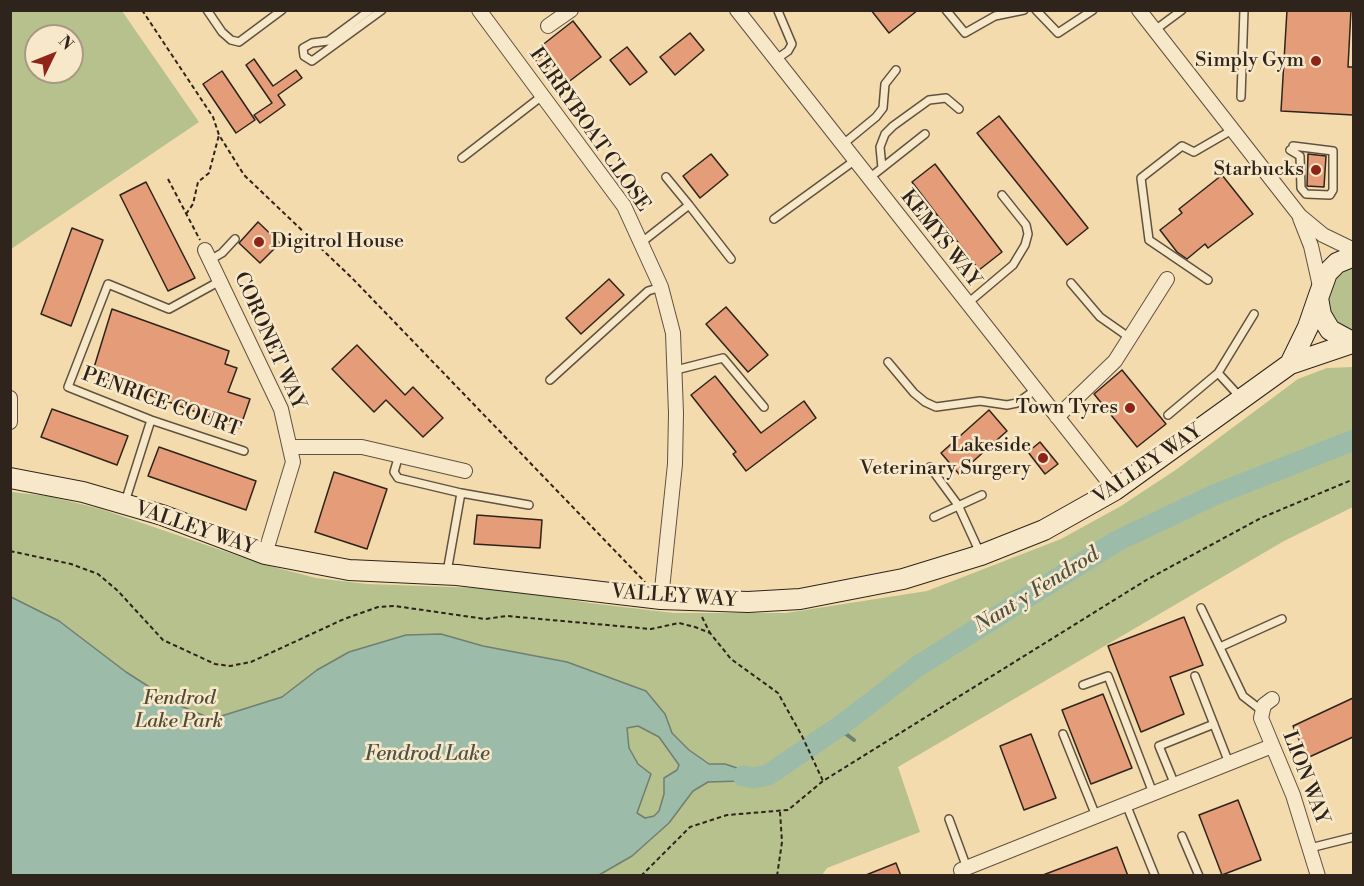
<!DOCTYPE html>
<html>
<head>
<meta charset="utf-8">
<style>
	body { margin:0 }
	#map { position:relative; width:1364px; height:886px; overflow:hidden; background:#f4dbad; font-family:"Libre Bodoni",serif }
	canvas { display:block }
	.frame { position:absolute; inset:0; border:12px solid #2e241b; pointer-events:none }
	.north { position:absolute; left:24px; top:24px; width:60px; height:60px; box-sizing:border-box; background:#f8e8ca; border:2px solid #a79a84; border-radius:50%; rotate:47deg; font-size:16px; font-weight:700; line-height:24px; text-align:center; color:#2e241b }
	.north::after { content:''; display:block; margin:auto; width:21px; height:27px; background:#8f2418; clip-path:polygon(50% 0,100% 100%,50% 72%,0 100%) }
</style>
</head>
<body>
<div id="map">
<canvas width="1364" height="886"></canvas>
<div class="frame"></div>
<div class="north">N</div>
</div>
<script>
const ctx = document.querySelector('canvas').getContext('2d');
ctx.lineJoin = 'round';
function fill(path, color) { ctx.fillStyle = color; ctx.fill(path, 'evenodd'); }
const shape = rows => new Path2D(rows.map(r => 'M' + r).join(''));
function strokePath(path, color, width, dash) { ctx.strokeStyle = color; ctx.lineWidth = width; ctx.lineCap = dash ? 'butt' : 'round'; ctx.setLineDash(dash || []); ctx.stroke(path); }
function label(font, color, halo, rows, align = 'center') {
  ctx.font = font + ' "Libre Bodoni",serif'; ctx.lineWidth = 5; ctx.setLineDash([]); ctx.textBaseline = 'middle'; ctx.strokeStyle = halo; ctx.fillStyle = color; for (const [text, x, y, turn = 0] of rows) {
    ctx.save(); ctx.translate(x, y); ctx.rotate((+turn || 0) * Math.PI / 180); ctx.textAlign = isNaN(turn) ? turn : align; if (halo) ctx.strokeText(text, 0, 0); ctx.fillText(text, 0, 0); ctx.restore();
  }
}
const green = shape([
	[11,10,122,11,199,122,11,249],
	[36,36,72,36,72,72,36,72],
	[1353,266,1353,341,1333,325,1326,301,1335,278],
	[1353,367,1353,507,1284,541,898,767,920,832,827,868,822,875,11,876,11,492,48,496,101,509,259,563,316,578,367,584,509,589,589,603,674,613,786,613,927,591,1061,539,1121,506,1177,469,1298,379,1327,368]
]);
const water = shape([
	[11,597,59,621,126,672,176,704,212,719,282,697,317,670,349,652,406,635,441,634,483,646,567,662,646,691,665,714,672,733,689,750,709,764,725,764,740,769,743,776,741,781,708,782,693,791,669,823,632,856,599,875,11,875,11,597],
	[638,726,659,737,679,765,677,770,664,778,664,794,659,811,654,816,645,818,637,813,651,774,638,764,629,748,627,728,638,726]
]);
const stream = shape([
	[833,731,846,734,854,740]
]);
const river = shape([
	[743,776,754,778,768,775,843,724,918,666,1117,541,1214,495,1354,440]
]);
const building = shape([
	[871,10,918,10,889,33,871,10],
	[1287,10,1351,10,1348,67,1353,67,1353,115,1281,111,1287,10],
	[573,21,601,57,558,90,531,54,573,21],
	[690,33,704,50,675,75,660,57,690,33],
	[627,47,647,72,630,85,610,60,627,47],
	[254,59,273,86,296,70,302,78,278,95,285,105,260,123,254,115,272,103,246,65,254,59],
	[222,71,255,120,236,133,203,84,222,71],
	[999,116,1088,228,1067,245,977,133,999,116],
	[711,154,728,175,700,198,683,176,711,154],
	[1308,154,1326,156,1324,187,1307,186,1308,154],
	[935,164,1002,252,979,270,912,182,935,164],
	[1222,175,1253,214,1208,248,1205,244,1187,259,1177,252,1160,230,1182,213,1179,209,1222,175],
	[146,182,195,278,168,291,120,195,146,182],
	[258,222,280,243,260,263,239,243,258,222],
	[72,228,103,240,71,326,41,314,72,228],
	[609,279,624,295,581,334,566,318,609,279],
	[726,307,768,355,748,372,706,324,726,307],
	[112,309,229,351,225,364,237,368,228,392,250,399,240,428,92,374,112,309],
	[357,345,405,395,413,387,443,418,423,437,386,400,374,412,332,369,357,345],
	[1122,370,1166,424,1137,447,1094,394,1122,370],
	[715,376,761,433,804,401,816,418,746,471,733,454,736,452,691,395,715,376],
	[52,409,128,436,117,465,41,437,52,409],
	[989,410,1007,431,959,474,941,453,989,410],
	[1040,442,1058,464,1045,474,1028,452,1040,442],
	[159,447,256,481,246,510,148,476,159,447],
	[334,472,387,489,367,549,315,532,334,472],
	[477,515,542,520,540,548,474,544,477,515],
	[1184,617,1203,665,1170,677,1184,714,1141,732,1108,646,1184,617],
	[1103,694,1132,768,1091,784,1062,710,1103,694],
	[1353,698,1353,737,1307,758,1293,726,1353,698],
	[1031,734,1056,798,1024,810,1000,746,1031,734],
	[1238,800,1261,860,1222,875,1199,815,1238,800],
	[1117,847,1128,876,1043,876,1043,875,1117,847],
	[896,863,901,876,866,876,866,875,896,863]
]);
const path = shape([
	[142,10,213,117,219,135,244,175,352,278,645,582],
	[168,179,200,240],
	[186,214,193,204,198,182,209,173,219,135],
	[10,551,71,564,98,574,118,591,163,640,215,664,230,666,251,662,344,619,378,607,395,606,485,619,507,616,651,629,679,623,695,627,710,633,731,659,778,693,802,736,823,781],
	[702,617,710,633],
	[641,876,690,827,727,815,788,810,823,781,1148,579,1261,518,1354,479],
	[777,876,782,842,780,812]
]);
const lane = shape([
	[207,10,222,32,231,40,239,42,282,10],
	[370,10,328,41,312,43,303,48,304,56,312,61,382,10],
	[946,10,965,33,995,16,1024,10],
	[1036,10,1058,33,1093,10],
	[1155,30,1182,10],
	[775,60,788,51,792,44,778,11],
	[1241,97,1244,10],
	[842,145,876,117,883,108,885,84,896,70],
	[1290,150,1300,156,1301,188,1306,194,1330,195,1333,190,1333,151,1293,146],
	[462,158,542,96],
	[882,168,925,134],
	[666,177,689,205],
	[868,179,882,168,880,147,885,134,893,126,929,100,946,98,959,109],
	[774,219,854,161],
	[642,242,689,205,731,259],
	[210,260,222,253,235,239],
	[1208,280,1149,240,1141,178,1182,146,1194,152,1232,130],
	[220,281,169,309,108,284,68,387,151,420,244,451],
	[1071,283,1100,317,1130,338],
	[968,303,1013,265,1025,245,1028,234,1026,225,1002,195],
	[888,362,914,393,925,402,936,407,980,401,1007,405,1017,403,1035,390],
	[676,370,723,358,764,407],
	[1218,373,1240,397],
	[550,380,648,291,661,287],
	[1168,415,1218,373,1254,314],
	[399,455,394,472,398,478,461,493,447,572],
	[930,467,958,505,980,553],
	[461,493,529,505],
	[125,502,151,420],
	[934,517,982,495],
	[1201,608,1243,696,1261,710],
	[1220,647,1282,619],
	[1195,676,1229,763],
	[1083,685,1108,676,1153,793],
	[1063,734,1096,816],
	[1175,785,1159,746,1214,724],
	[1126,804,1155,876],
	[949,819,967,868],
	[1182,836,1199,876],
	[1310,848,1354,837]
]);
const street = shape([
	[479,10,624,206,661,287,673,333,676,413,675,464,661,599],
	[737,10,1115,490],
	[1139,10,1300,216,1323,235,1354,250],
	[548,26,571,10],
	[1300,218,1311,246,1320,286],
	[205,250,281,409,293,462,265,554],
	[10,398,10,422],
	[1057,417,1115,361,1167,279],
	[290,447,362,447,465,471],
	[1272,699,1264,705,1261,718,1293,795,1318,876],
	[963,876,961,870,1272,746]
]);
const secondary = shape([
	[1354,256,1337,263,1327,273,1318,298,1321,315,1330,330,1354,343],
	[1290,364,1308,327,1318,298],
	[10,478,83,492,162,515,265,554,349,570,457,575,661,599,748,602,800,599,903,579,981,555,1044,530,1115,490,1290,364,1352,343]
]);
const markers = [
	[1316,61,6,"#8f2418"],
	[1316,170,6,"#8f2418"],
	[259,242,6,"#8f2418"],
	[1130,408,6,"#8f2418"],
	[1043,458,6,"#8f2418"]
];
const poiNames = [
	["Simply Gym",1304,61],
	["Starbucks",1304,170],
	["Digitrol House",271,242,"left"],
	["Town Tyres",1118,408],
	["Lakeside",1031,446],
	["Veterinary Surgery",1031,469]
];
const streetNames = [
	["FERRYBOAT CLOSE",589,130,55],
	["KEMYS WAY",940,239,52],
	["CORONET WAY",269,341,66],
	["PENRICE COURT",161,403,20],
	["VALLEY WAY",1148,465,-34],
	["VALLEY WAY",195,529,19],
	["VALLEY WAY",674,597,4],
	["LION WAY",1305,778,69]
];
const parkNames = [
	["Fendrod",179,699],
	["Lake Park",179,722]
];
const waterNames = [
	["Nant y Fendrod",1037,591,-32],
	["Fendrod Lake",427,755]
];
fill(green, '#b7c18d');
fill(water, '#9cbba9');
strokePath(water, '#707f70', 1.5);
strokePath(stream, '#707f70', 4);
strokePath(river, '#9cbba9', 21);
fill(building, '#e49c79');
strokePath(building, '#2e241b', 1.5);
strokePath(lane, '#605240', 10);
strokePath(street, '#605240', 16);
strokePath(secondary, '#2e241b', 22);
strokePath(path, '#2e241b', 2, [4.5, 3]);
strokePath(lane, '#f8e8ca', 7);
strokePath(street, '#f8e8ca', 14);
strokePath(secondary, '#f8e8ca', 20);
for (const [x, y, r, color] of markers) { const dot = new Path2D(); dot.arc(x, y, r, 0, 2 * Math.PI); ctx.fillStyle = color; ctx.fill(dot); strokePath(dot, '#f8e8ca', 2); }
label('20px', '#2e241b', '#f8e8ca', poiNames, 'right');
label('20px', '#2e241b', '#f8e8ca', streetNames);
label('italic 20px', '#504b38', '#f8e8ca', parkNames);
label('italic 21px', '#4f5146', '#f8e8ca', waterNames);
</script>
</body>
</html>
